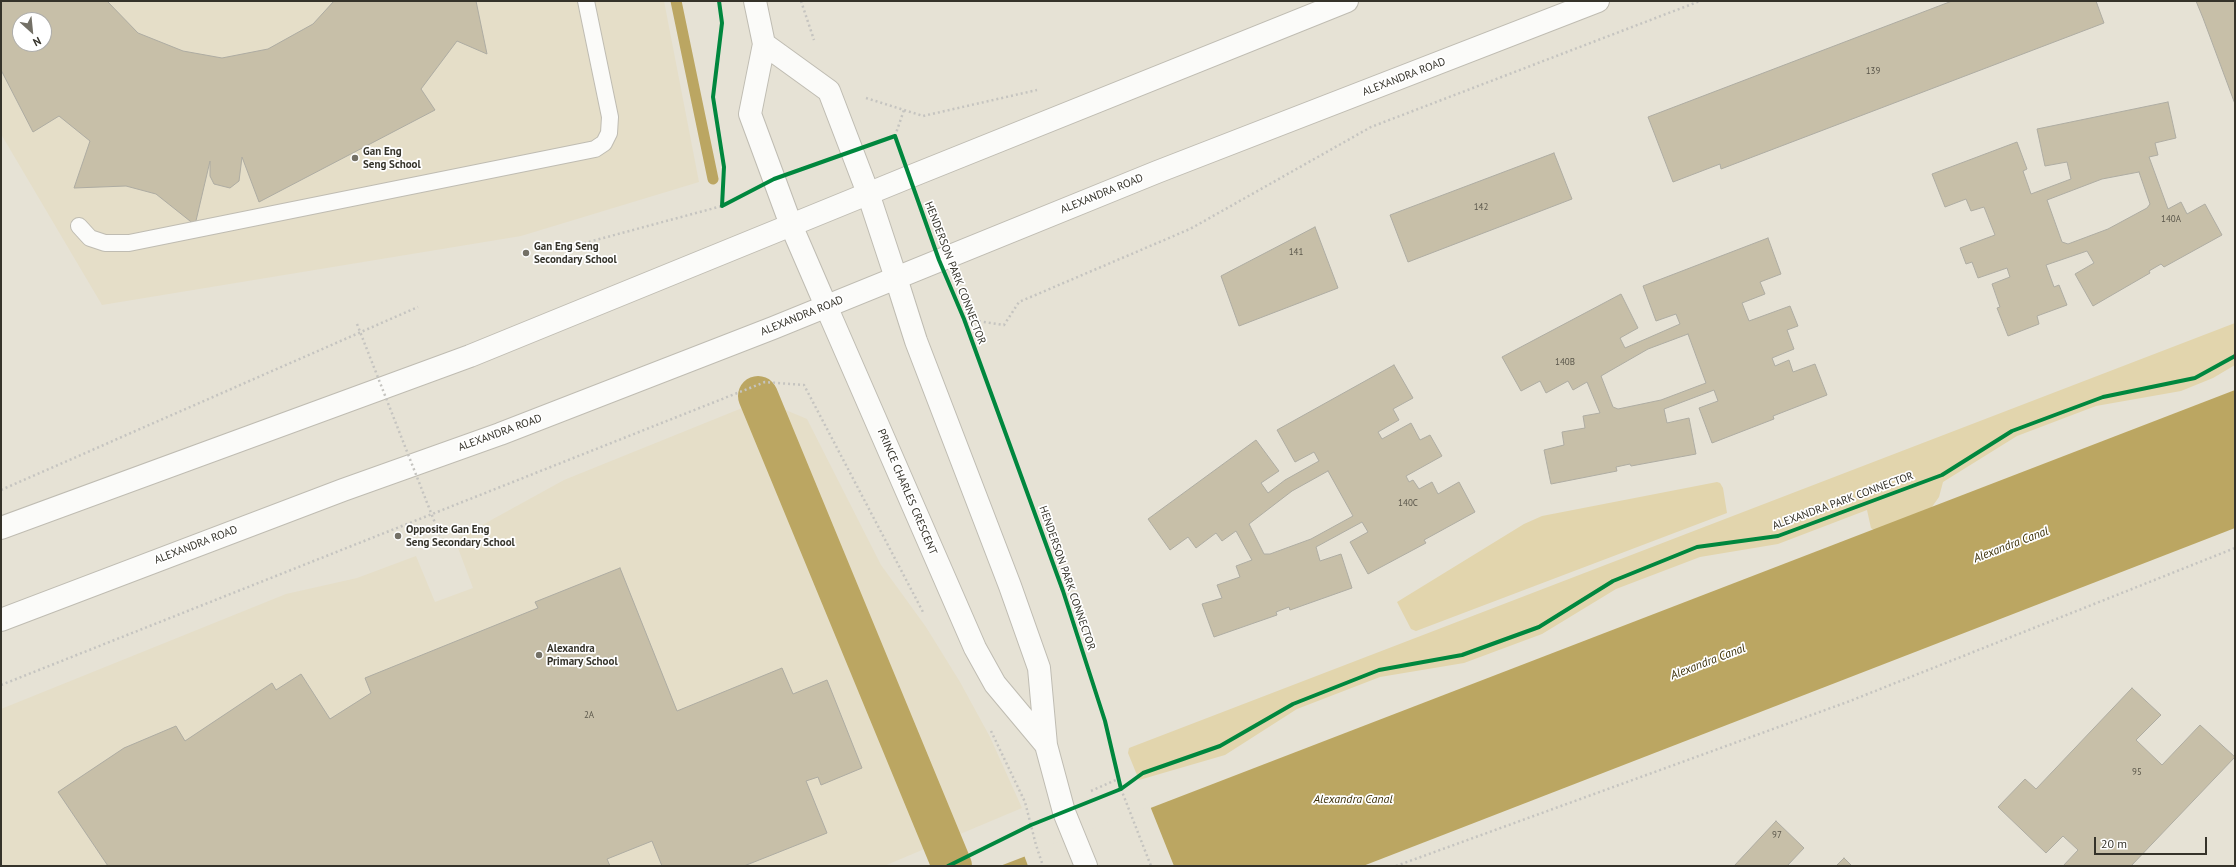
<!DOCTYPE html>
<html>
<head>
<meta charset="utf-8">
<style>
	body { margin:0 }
	#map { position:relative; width:2236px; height:867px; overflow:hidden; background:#e6e2d5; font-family:"PT Sans",sans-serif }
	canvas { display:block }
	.frame { position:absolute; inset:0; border:2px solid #35332a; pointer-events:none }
	.north { position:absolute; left:12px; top:12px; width:40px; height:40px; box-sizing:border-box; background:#fff; border:1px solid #aeadaa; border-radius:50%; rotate:153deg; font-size:11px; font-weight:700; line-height:16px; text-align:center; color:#35332a }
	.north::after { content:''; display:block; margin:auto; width:14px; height:18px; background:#737066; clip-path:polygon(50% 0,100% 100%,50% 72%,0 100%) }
	.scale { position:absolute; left:2094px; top:837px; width:113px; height:18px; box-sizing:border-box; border:2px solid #35332a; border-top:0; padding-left:5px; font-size:12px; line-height:14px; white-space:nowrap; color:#35332a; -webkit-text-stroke:3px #fff; paint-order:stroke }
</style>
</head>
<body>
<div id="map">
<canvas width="2236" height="867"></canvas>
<div class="frame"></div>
<div class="north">N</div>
<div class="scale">20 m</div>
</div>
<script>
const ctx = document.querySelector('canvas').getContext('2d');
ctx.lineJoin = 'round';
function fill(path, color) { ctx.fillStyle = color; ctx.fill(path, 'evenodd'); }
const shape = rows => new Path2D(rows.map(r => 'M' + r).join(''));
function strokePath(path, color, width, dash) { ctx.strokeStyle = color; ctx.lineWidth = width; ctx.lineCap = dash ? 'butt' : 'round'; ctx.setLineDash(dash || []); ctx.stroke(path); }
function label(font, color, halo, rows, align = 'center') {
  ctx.font = font + ' "PT Sans",sans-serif'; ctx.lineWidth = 3.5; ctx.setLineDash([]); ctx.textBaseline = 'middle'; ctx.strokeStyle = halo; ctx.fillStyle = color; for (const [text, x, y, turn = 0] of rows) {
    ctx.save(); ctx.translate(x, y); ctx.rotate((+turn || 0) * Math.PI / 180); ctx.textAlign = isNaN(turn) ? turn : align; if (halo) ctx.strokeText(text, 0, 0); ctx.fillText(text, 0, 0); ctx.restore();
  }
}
const built = shape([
	[1,1,664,1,699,182,521,236,102,305,1,134],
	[20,20,44,20,44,44,20,44],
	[762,400,807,419,881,565,926,627,960,682,990,737,1022,808,884,866,1,866,1,709,286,594,357,578,416,556,435,602,473,588,455,540,564,480]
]);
const green = shape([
	[2235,323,2235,365,2213,378,2181,391,2096,406,2017,436,1943,482,1939,497,1927,514,1880,535,1871,528,1867,510,1778,544,1700,557,1616,589,1542,634,1464,663,1380,677,1297,709,1225,755,1139,780,1128,753,1129,748,1142,743],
	[1717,482,1720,483,1723,488,1727,513,1416,631,1411,629,1397,602,1524,524,1542,516]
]);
const water = shape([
	[2235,390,2235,528,1363,866,1000,866]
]);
const pier = shape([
	[1150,806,1174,866,1028,866,1024,855]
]);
const stream = shape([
	[676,1,713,179]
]);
const canal = shape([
	[758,396,952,866]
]);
const building = shape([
	[1,1,107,1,138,33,183,51,222,58,268,49,313,24,334,1,476,1,487,54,457,41,421,89,435,110,259,202,242,157,239,181,230,188,214,184,210,176,210,161,195,225,156,194,126,186,74,188,90,141,59,116,33,132,1,70,1,1],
	[20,20,44,20,44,44,20,44,20,20],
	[1952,1,2096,1,2104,23,1721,169,1720,164,1673,182,1648,117,1952,1],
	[2196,1,2235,1,2235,104,2203,18,2196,1],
	[2168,102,2176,138,2155,143,2158,155,2149,157,2168,209,2181,202,2187,214,2205,204,2222,235,2164,267,2161,264,2149,271,2150,273,2093,306,2075,274,2094,263,2087,251,2046,265,2054,287,2059,285,2067,305,2037,316,2039,324,2008,336,1997,308,2000,307,1992,284,2010,277,2007,268,1978,278,1972,262,1966,264,1960,248,1995,235,1984,207,1971,211,1966,199,1945,207,1932,174,2017,142,2027,169,2023,171,2031,194,2071,179,2067,162,2045,166,2037,129,2168,102],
	[2139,172,2150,204,2147,208,2108,229,2068,244,2062,242,2047,200,2102,179,2139,172],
	[1554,153,1572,199,1408,262,1390,215,1554,153],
	[1315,227,1338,288,1239,326,1221,276,1315,227],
	[1768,238,1781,274,1760,282,1765,294,1742,303,1749,321,1790,306,1798,326,1787,330,1794,349,1772,358,1775,366,1789,360,1793,372,1815,364,1827,395,1773,416,1774,419,1712,443,1699,408,1718,401,1714,390,1664,409,1667,423,1689,418,1696,454,1631,466,1630,464,1616,467,1617,471,1551,484,1544,450,1564,445,1562,432,1585,428,1583,416,1600,413,1587,382,1573,390,1568,381,1546,393,1540,381,1521,391,1502,357,1621,294,1638,328,1620,338,1625,348,1680,324,1676,314,1656,321,1643,286,1768,238],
	[1688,334,1706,383,1661,400,1618,409,1613,407,1601,376,1648,349,1688,334],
	[1394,365,1413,398,1393,409,1399,420,1378,432,1382,439,1411,423,1420,440,1430,435,1442,456,1406,476,1409,482,1413,480,1419,489,1432,482,1438,494,1459,482,1475,512,1424,540,1426,543,1368,574,1350,542,1368,532,1362,522,1316,547,1320,561,1341,554,1352,588,1290,610,1289,607,1276,612,1277,615,1214,637,1202,604,1222,598,1217,585,1240,577,1236,566,1252,560,1236,531,1222,541,1216,533,1196,548,1188,537,1170,550,1148,519,1256,440,1279,471,1261,483,1268,493,1285,480,1319,461,1314,452,1295,462,1277,430,1394,365],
	[1328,471,1353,516,1311,539,1270,554,1264,554,1249,524,1292,491,1328,471],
	[620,568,677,711,782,668,793,694,827,680,862,768,821,785,818,777,806,781,827,833,744,866,662,866,652,841,607,859,610,866,108,866,58,792,124,748,176,726,185,741,272,683,276,690,301,674,330,719,371,693,365,678,538,608,535,602,620,568],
	[2132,688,2161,715,2136,740,2162,765,2200,725,2235,757,2131,866,2063,866,2078,850,2063,836,2046,853,1998,807,2025,779,2036,789,2132,688],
	[1776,821,1804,848,1787,866,1734,866,1776,821],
	[1844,858,1852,866,1836,866,1844,858]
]);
const path = shape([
	[801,1,814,40],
	[866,98,923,116,1037,90],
	[895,136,904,110],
	[555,251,722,206],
	[964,319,1004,325,1019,302,1190,229,1371,127,1700,1],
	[1,490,418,307],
	[1,685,765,382,804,385,923,612],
	[991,731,1025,802,1036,845,1043,866],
	[1121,789,1151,866],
	[1091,791,1118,779],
	[1396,866,1850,701,2235,548]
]);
const service = shape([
	[79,226,90,238,105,243,129,243,595,149,604,143,609,133,610,117,586,1]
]);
const minor = shape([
	[896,278,916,341,1010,586,1039,668,1046,745,1064,812,1086,866],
	[826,306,975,648,995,684,1046,745]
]);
const secondary = shape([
	[755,1,764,44,750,114,791,225,826,306],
	[764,44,829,91,868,193,896,278]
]);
const primary = shape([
	[1,528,470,356,909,177,1347,1],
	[1,620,343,490,500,434,773,328,1157,172,1598,1]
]);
const pathBridge = shape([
	[357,324,444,546]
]);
const cycleway = shape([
	[719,1,722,23,713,97,724,167,722,206,774,179,895,136,939,260,964,319,1063,591,1105,721,1121,789],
	[948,866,1031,825,1121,789,1143,773,1220,746,1293,704,1379,670,1462,655,1539,627,1613,581,1697,547,1778,536,1942,475,2012,431,2103,397,2195,378,2235,356]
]);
const markers = [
	[355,158,4,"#737066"],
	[526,253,4,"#737066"],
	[398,536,4,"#737066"],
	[539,655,4,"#737066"]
];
const numberNames = [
	["139",1873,71],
	["142",1481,207],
	["140A",2171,219],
	["141",1296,252],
	["140B",1565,362],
	["140C",1408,503],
	["2A",589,715],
	["95",2137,772],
	["97",1777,835]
];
const streetNames = [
	["ALEXANDRA ROAD",1404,77,-21],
	["ALEXANDRA ROAD",1102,194,-22],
	["HENDERSON PARK CONNECTOR",955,273,69],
	["ALEXANDRA ROAD",802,316,-22],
	["ALEXANDRA ROAD",500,433,-20],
	["PRINCE CHARLES CRESCENT",907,492,67],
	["ALEXANDRA PARK CONNECTOR",1843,501,-20],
	["ALEXANDRA ROAD",196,545,-21],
	["HENDERSON PARK CONNECTOR",1067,578,71]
];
const poiNames = [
	["Gan Eng",363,152],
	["Seng School",363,165],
	["Gan Eng Seng",534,247],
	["Secondary School",534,260],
	["Opposite Gan Eng",406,530],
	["Seng Secondary School",406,543],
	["Alexandra",547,649],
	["Primary School",547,662]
];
const waterNames = [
	["Alexandra Canal",2011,545,-21],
	["Alexandra Canal",1708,662,-21],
	["Alexandra Canal",1353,800]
];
fill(built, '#e5dec8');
fill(green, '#e2d5ad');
fill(water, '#bba662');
fill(pier, '#e6e2d5');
strokePath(stream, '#bba662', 11);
strokePath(canal, '#bba662', 40);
fill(building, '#c7bfa8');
strokePath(building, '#aeaca2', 1);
strokePath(service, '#bfbcb2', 18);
strokePath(minor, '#bfbcb2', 24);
strokePath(secondary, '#bfbcb2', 24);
strokePath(primary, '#bfbcb2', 24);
strokePath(path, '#c5c4c0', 2.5, [2, 3]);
strokePath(service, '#fbfbf9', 16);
strokePath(minor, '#fbfbf9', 22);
strokePath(secondary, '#fbfbf9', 22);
strokePath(primary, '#fbfbf9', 22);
strokePath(pathBridge, '#c5c4c0', 2.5, [2, 3]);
strokePath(cycleway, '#00873e', 4);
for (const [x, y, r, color] of markers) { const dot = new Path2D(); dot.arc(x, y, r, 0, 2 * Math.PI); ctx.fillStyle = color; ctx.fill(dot); strokePath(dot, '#fff', 1.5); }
label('9px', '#5a564a', null, numberNames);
label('11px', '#35332a', '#fff', streetNames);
label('bold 11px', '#35332a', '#fff', poiNames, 'left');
label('italic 12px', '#3d3109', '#fff', waterNames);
</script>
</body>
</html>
